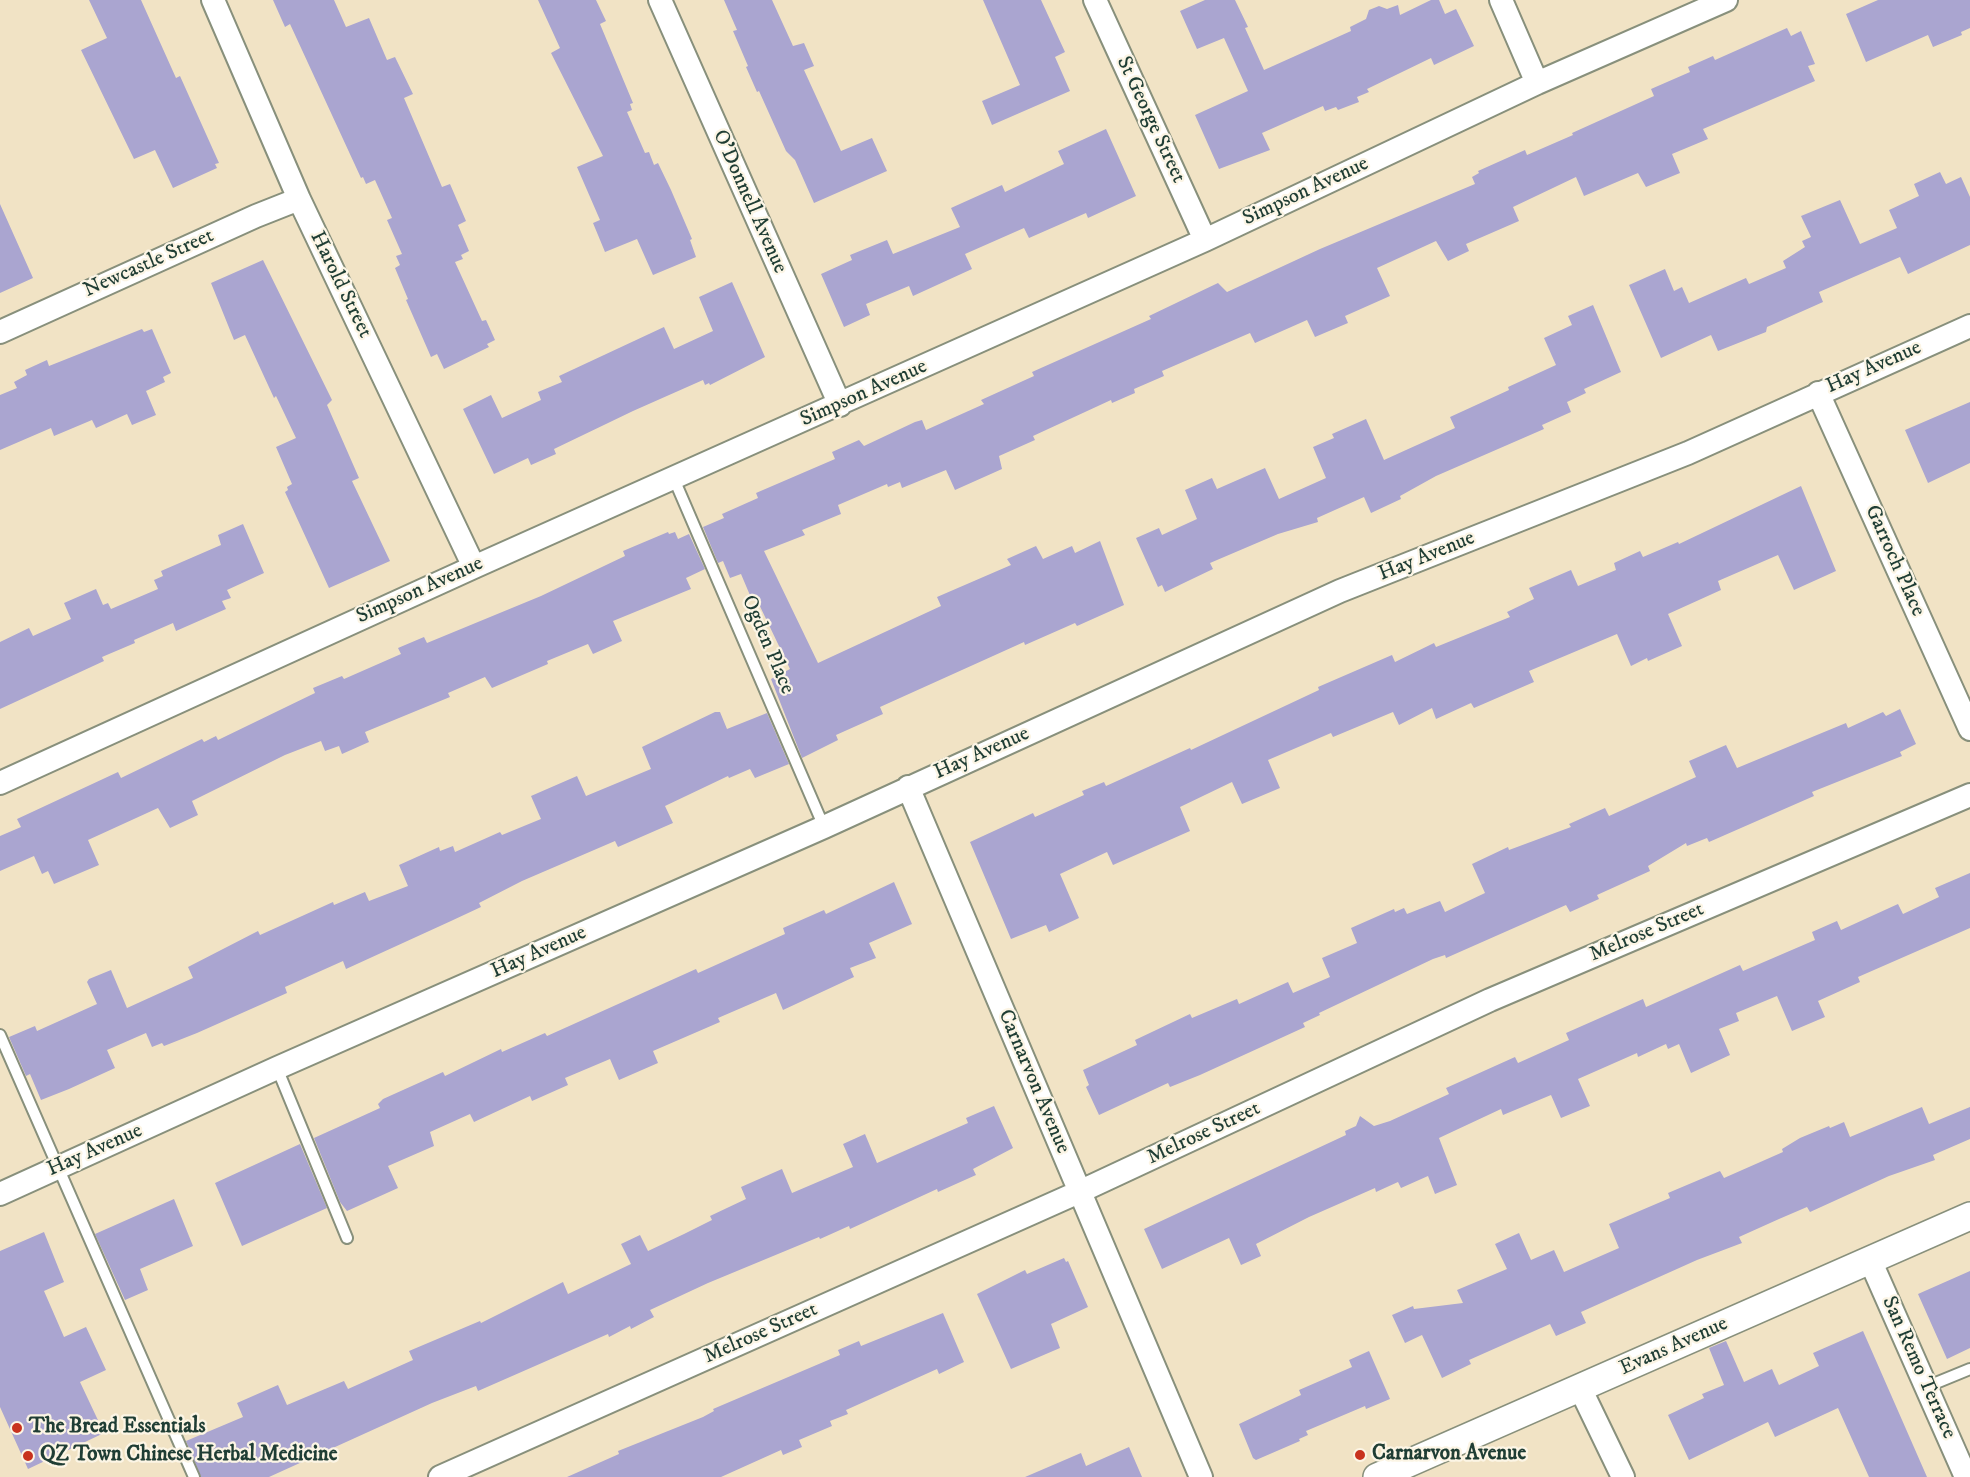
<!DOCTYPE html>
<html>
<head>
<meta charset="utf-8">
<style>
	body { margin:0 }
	canvas { display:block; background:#f1e3c5 }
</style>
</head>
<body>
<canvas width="1970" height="1477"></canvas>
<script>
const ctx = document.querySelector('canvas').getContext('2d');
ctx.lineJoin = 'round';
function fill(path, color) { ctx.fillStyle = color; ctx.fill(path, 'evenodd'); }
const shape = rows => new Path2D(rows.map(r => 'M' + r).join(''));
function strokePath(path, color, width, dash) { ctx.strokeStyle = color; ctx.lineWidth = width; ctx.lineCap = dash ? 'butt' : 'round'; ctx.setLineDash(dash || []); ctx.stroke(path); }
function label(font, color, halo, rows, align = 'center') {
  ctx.font = font + ' "IM FELL DW Pica",serif'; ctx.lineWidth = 4.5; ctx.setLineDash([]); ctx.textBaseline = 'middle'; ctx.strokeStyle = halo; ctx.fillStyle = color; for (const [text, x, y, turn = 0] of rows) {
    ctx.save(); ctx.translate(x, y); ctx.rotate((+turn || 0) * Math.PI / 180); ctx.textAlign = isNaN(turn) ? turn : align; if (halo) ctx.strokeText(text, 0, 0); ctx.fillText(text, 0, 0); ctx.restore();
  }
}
const building = shape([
	[89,0,141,0,176,78,180,76,219,163,215,164,217,168,173,188,155,150,134,159,81,50,107,38],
	[273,0,334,0,346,27,369,18,387,60,395,57,413,94,404,98,442,187,450,184,466,221,458,225,469,251,461,255,463,259,455,262,482,321,486,320,495,340,487,344,489,347,444,369,437,354,431,357,406,300,408,299,395,268,400,265,396,256,402,254,387,220,392,218,375,180,366,184,363,177,361,178,290,24,285,27],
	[538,0,596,0,606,21,600,24,633,103,630,104,632,110,627,112,645,153,649,152,654,165,658,163,671,190,692,239,690,240,696,257,653,275,637,239,605,252,593,223,600,220,577,167,603,156,551,53,560,48],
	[724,0,772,0,793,46,804,43,814,66,804,70,841,151,872,138,887,171,814,203,795,160,786,151,759,91,757,92,746,67,748,66,733,31,737,30],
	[983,0,1041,0,1065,52,1055,57,1070,91,992,125,982,101,1020,85],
	[1205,0,1235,0,1248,27,1245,28,1264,70,1351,31,1350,27,1366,19,1369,10,1379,6,1387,9,1398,5,1400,15,1431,0,1439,0,1445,14,1456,9,1474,46,1434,65,1431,58,1367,89,1369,92,1357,97,1359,102,1338,110,1336,107,1325,111,1323,106,1262,133,1270,150,1219,169,1195,115,1248,91,1224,38,1197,49,1180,11],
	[1878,0,1970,0,1970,28,1961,32,1962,35,1933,47,1928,35,1866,62,1846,14],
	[1787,28,1791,36,1801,31,1815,64,1808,66,1815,81,1703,129,1708,139,1672,154,1680,173,1646,187,1638,173,1584,196,1576,177,1513,207,1519,221,1466,244,1469,251,1448,261,1436,241,1377,268,1390,296,1345,316,1348,323,1315,337,1307,320,1255,343,1250,333,1162,371,1164,376,1134,389,1135,393,1112,403,1111,400,1033,436,1035,440,999,456,1002,469,955,490,946,470,902,488,900,482,888,487,887,484,838,505,841,514,802,530,805,535,764,551,818,663,941,606,937,597,1011,565,1007,559,1036,546,1043,559,1072,546,1075,553,1100,541,1124,605,1077,626,1075,623,1025,645,1024,642,880,707,883,714,836,735,838,740,802,758,771,679,790,669,756,598,752,600,741,574,730,578,723,561,718,563,703,527,724,518,722,514,758,498,756,493,835,459,832,452,859,440,864,446,915,422,922,420,926,430,984,404,981,400,1034,376,1032,372,1151,319,1149,316,1197,293,1218,283,1227,292,1320,249,1475,184,1472,177,1479,173,1478,171,1525,150,1527,155,1573,135,1572,133,1654,96,1651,89,1690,72,1688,67,1713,56,1715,60],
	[1106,129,1136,196,1088,218,1086,213,1029,238,1024,228,965,254,972,269,913,296,909,286,866,304,870,315,844,327,821,274,852,260,850,255,887,240,893,254,960,227,951,208,1002,185,1005,192,1064,164,1058,151],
	[1940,172,1946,184,1961,177,1970,197,1970,245,1908,274,1900,257,1819,292,1823,302,1767,327,1766,332,1718,351,1711,335,1661,358,1629,285,1665,269,1674,291,1682,287,1689,303,1746,278,1749,284,1786,268,1783,261,1805,247,1802,241,1811,237,1801,216,1840,200,1860,244,1897,228,1889,210,1919,196,1914,184],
	[0,204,33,278,0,293],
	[263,260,332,400,327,405,359,478,352,481,390,561,329,588,285,492,288,490,287,487,292,484,276,447,296,438,276,396,274,398,245,335,234,340,211,283],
	[732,282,765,357,710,385,709,383,705,385,703,380,633,411,554,449,556,454,531,465,528,458,494,474,463,409,491,395,502,418,541,400,538,392,562,382,559,376,664,327,674,349,713,331,699,297],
	[1593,305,1621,372,1584,389,1586,393,1567,402,1571,412,1542,425,1544,429,1436,476,1400,496,1401,499,1371,513,1364,497,1317,518,1318,522,1278,534,1210,563,1213,569,1165,592,1162,585,1158,587,1136,538,1159,528,1162,535,1197,519,1185,490,1212,478,1217,489,1265,468,1279,499,1326,478,1313,447,1334,438,1332,434,1366,419,1384,460,1406,450,1455,428,1450,417,1509,390,1508,387,1556,365,1544,338,1572,325,1568,316],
	[142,329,144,332,152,329,171,373,163,377,165,382,146,391,156,415,132,425,127,414,96,428,92,420,54,436,51,428,0,450,0,395,17,388,14,382,27,375,25,370,47,360,49,366],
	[1970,402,1970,463,1928,483,1905,430],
	[1801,486,1836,571,1794,590,1778,555,1718,581,1721,590,1668,614,1682,646,1648,661,1647,658,1631,666,1617,634,1529,671,1534,682,1474,708,1471,703,1436,719,1432,708,1399,725,1393,712,1333,737,1331,733,1268,760,1280,788,1242,804,1232,782,1180,807,1190,831,1113,865,1107,852,1060,874,1079,918,1049,932,1046,925,1011,939,970,842,1033,813,1035,817,1084,795,1082,791,1104,782,1106,786,1190,748,1191,750,1319,690,1318,687,1392,655,1395,662,1434,643,1436,647,1510,617,1507,612,1534,599,1529,588,1571,570,1578,586,1616,570,1614,563,1640,551,1643,557,1678,542,1679,544],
	[243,524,264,573,227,590,231,598,222,601,226,609,176,631,173,623,134,640,135,643,102,657,104,661,0,709,0,642,29,628,33,636,71,619,64,603,96,589,103,605,108,603,111,609,158,589,154,580,163,576,161,571,221,545,218,535],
	[668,532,669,534,675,532,678,539,689,534,705,569,686,578,691,589,613,621,622,641,593,654,588,644,547,661,548,664,492,688,485,677,448,693,450,697,365,732,369,742,342,754,339,746,325,751,321,741,285,755,192,801,198,815,170,828,158,808,88,840,99,865,54,884,48,871,42,874,34,856,0,871,0,836,21,827,17,819,118,772,121,778,202,739,204,742,216,736,218,740,315,693,313,688,342,676,344,679,401,654,398,648,424,637,427,643,541,596,625,556,623,551],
	[1900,709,1916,744,1900,752,1902,756,1812,792,1814,796,1709,842,1707,838,1687,846,1686,843,1648,866,1650,871,1597,895,1599,899,1570,912,1566,905,1446,958,1445,955,1433,959,1319,1013,1320,1015,1303,1023,1305,1027,1200,1075,1170,1087,1168,1083,1099,1115,1086,1087,1089,1085,1083,1070,1137,1045,1135,1040,1190,1014,1192,1018,1237,999,1239,1004,1288,982,1293,993,1330,977,1322,958,1357,943,1351,928,1394,909,1395,912,1404,908,1407,914,1440,901,1445,912,1485,893,1472,864,1508,847,1509,850,1571,827,1569,824,1605,808,1609,816,1696,777,1689,761,1726,745,1737,768,1846,723,1848,728,1883,712,1886,716],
	[715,712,720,712,727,729,767,713,789,764,755,778,750,769,729,778,728,776,665,806,673,823,618,847,615,841,522,881,479,903,481,907,451,921,346,969,343,961,285,987,287,993,197,1033,164,1046,162,1043,152,1047,146,1033,107,1050,115,1068,69,1089,41,1100,30,1074,26,1076,9,1037,35,1026,37,1031,97,1004,87,982,89,979,111,970,127,1008,193,978,188,967,258,931,260,935,333,902,334,905,365,892,369,901,408,886,399,865,439,847,440,851,453,846,455,852,500,832,502,835,541,819,531,796,577,776,586,796,651,769,642,747],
	[1970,873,1970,928,1858,977,1860,982,1818,1001,1825,1017,1792,1031,1777,996,1736,1013,1739,1021,1719,1029,1730,1055,1691,1073,1679,1044,1668,1049,1666,1044,1638,1057,1637,1053,1578,1079,1590,1106,1561,1118,1551,1095,1503,1115,1501,1109,1439,1138,1457,1185,1435,1194,1428,1176,1401,1188,1398,1182,1376,1192,1375,1188,1309,1217,1256,1244,1261,1256,1241,1265,1229,1238,1162,1269,1144,1229,1346,1135,1345,1131,1356,1126,1360,1116,1374,1126,1390,1121,1449,1094,1446,1088,1515,1057,1518,1063,1569,1040,1566,1033,1643,999,1646,1007,1740,965,1743,971,1815,940,1812,932,1837,921,1841,930,1898,904,1903,914,1939,897,1935,888],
	[894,882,912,924,869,943,876,958,850,968,854,977,783,1010,776,993,718,1018,720,1022,653,1051,658,1063,619,1080,610,1059,565,1078,568,1085,532,1101,530,1096,474,1122,470,1114,430,1132,434,1146,388,1166,398,1188,347,1211,340,1202,314,1138,380,1108,378,1104,383,1099,443,1072,445,1076,501,1049,502,1052,545,1033,547,1036,696,969,698,973,785,934,783,928,824,910,826,914],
	[994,1106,1013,1148,973,1169,976,1175,938,1192,937,1189,850,1229,849,1226,820,1239,819,1237,708,1283,650,1310,654,1317,631,1329,630,1326,609,1337,608,1334,478,1391,476,1386,432,1403,269,1477,201,1477,186,1441,243,1417,237,1403,278,1385,287,1405,344,1381,348,1389,413,1360,409,1351,480,1321,481,1323,563,1282,568,1294,631,1264,621,1244,640,1235,648,1251,684,1234,712,1220,710,1216,746,1199,741,1187,782,1169,792,1193,853,1167,843,1144,865,1134,877,1163,968,1123,966,1118],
	[1922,1107,1929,1124,1970,1107,1970,1139,1933,1155,1935,1160,1889,1176,1810,1212,1807,1207,1779,1219,1739,1237,1742,1243,1697,1260,1581,1312,1586,1323,1556,1336,1550,1324,1469,1360,1471,1364,1442,1378,1422,1335,1405,1343,1392,1315,1413,1306,1414,1309,1463,1303,1457,1290,1507,1269,1495,1244,1519,1233,1531,1260,1554,1250,1564,1272,1619,1248,1609,1224,1670,1198,1668,1193,1720,1171,1724,1178,1783,1152,1782,1149,1800,1138,1829,1126,1830,1128,1844,1122,1850,1137],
	[300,1144,327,1208,242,1246,215,1183],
	[174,1199,193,1246,140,1269,148,1290,125,1300,95,1234],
	[44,1232,64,1282,44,1291,64,1337,86,1327,106,1370,80,1382,104,1433,28,1469,0,1407,0,1251],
	[1064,1258,1066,1262,1068,1261,1088,1307,1051,1324,1060,1348,1011,1369,977,1294,1025,1270,1027,1274],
	[1970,1271,1970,1348,1947,1359,1918,1294],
	[943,1313,964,1362,939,1374,937,1369,846,1410,848,1414,830,1421,832,1426,799,1440,802,1447,783,1455,781,1450,721,1477,567,1477,619,1454,618,1451,703,1417,714,1411,713,1409,840,1355,838,1350,859,1341,861,1346],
	[1863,1331,1927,1477,1869,1477,1838,1408,1775,1437,1768,1422,1689,1460,1668,1415,1704,1398,1702,1394,1724,1385,1709,1348,1726,1341,1744,1382,1772,1369,1779,1385,1819,1366,1813,1353],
	[1369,1351,1390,1399,1366,1409,1365,1406,1306,1431,1308,1435,1299,1439,1300,1441,1256,1460,1253,1458,1239,1424,1301,1395,1299,1390,1352,1367,1349,1360],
	[1129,1447,1142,1477,1025,1477,1081,1453,1086,1466]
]);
const service = shape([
	[674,479,824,827],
	[0,1035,194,1477],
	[277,1068,347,1238],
	[1926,1387,1970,1369]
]);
const minor = shape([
	[213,0,299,199,474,567],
	[660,0,840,405],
	[1095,0,1205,240],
	[1501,0,1537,83],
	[0,332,256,216,299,199],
	[1818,393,1970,729],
	[0,783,474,567,1205,240,1537,83,1726,0],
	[908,787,1201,1477],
	[0,1194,277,1068,824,827,1340,591,1688,453,1970,326],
	[1870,1260,1966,1477],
	[1580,1388,1623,1477],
	[440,1477,1079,1192,1490,1000,1970,795]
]);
const tertiary = shape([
	[1377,1477,1970,1216]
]);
const markers = [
	[17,1428,6,"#c8321e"],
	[1360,1455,6,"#c8321e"],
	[28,1456,6,"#c8321e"]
];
const streetNames = [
	["St George Street",1150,120,65],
	["Simpson Avenue",1306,192,-25],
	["O'Donnell Avenue",749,202,66],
	["Newcastle Street",149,264,-24],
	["Harold Street",340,285,64],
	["Hay Avenue",1874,368,-24],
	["Simpson Avenue",864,394,-24],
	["Hay Avenue",1427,557,-22],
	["Garroch Place",1894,561,66],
	["Simpson Avenue",420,591,-24],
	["Ogden Place",767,645,67],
	["Hay Avenue",982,754,-24],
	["Melrose Street",1647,933,-23],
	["Hay Avenue",539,953,-24],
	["Carnarvon Avenue",1033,1082,67],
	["Melrose Street",1204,1134,-25],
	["Hay Avenue",95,1151,-24],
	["Melrose Street",761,1334,-24],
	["Evans Avenue",1674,1347,-24],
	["San Remo Terrace",1918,1368,66]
];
const poiNames = [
	["The Bread Essentials",29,1428],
	["Carnarvon Avenue",1372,1455],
	["QZ Town Chinese Herbal Medicine",40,1456]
];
fill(building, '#aaa5d0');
strokePath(service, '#88907c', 14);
strokePath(minor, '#88907c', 26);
strokePath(tertiary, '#88907c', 30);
strokePath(service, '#fff', 10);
strokePath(minor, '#fff', 22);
strokePath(tertiary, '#fff', 27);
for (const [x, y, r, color] of markers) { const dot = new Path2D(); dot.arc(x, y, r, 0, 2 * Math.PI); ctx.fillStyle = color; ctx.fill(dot); strokePath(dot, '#fcf5e5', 2); }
label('21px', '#1f3d34', '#fcf5e5', streetNames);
label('bold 21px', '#1f3d34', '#fcf5e5', poiNames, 'left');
</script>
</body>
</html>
